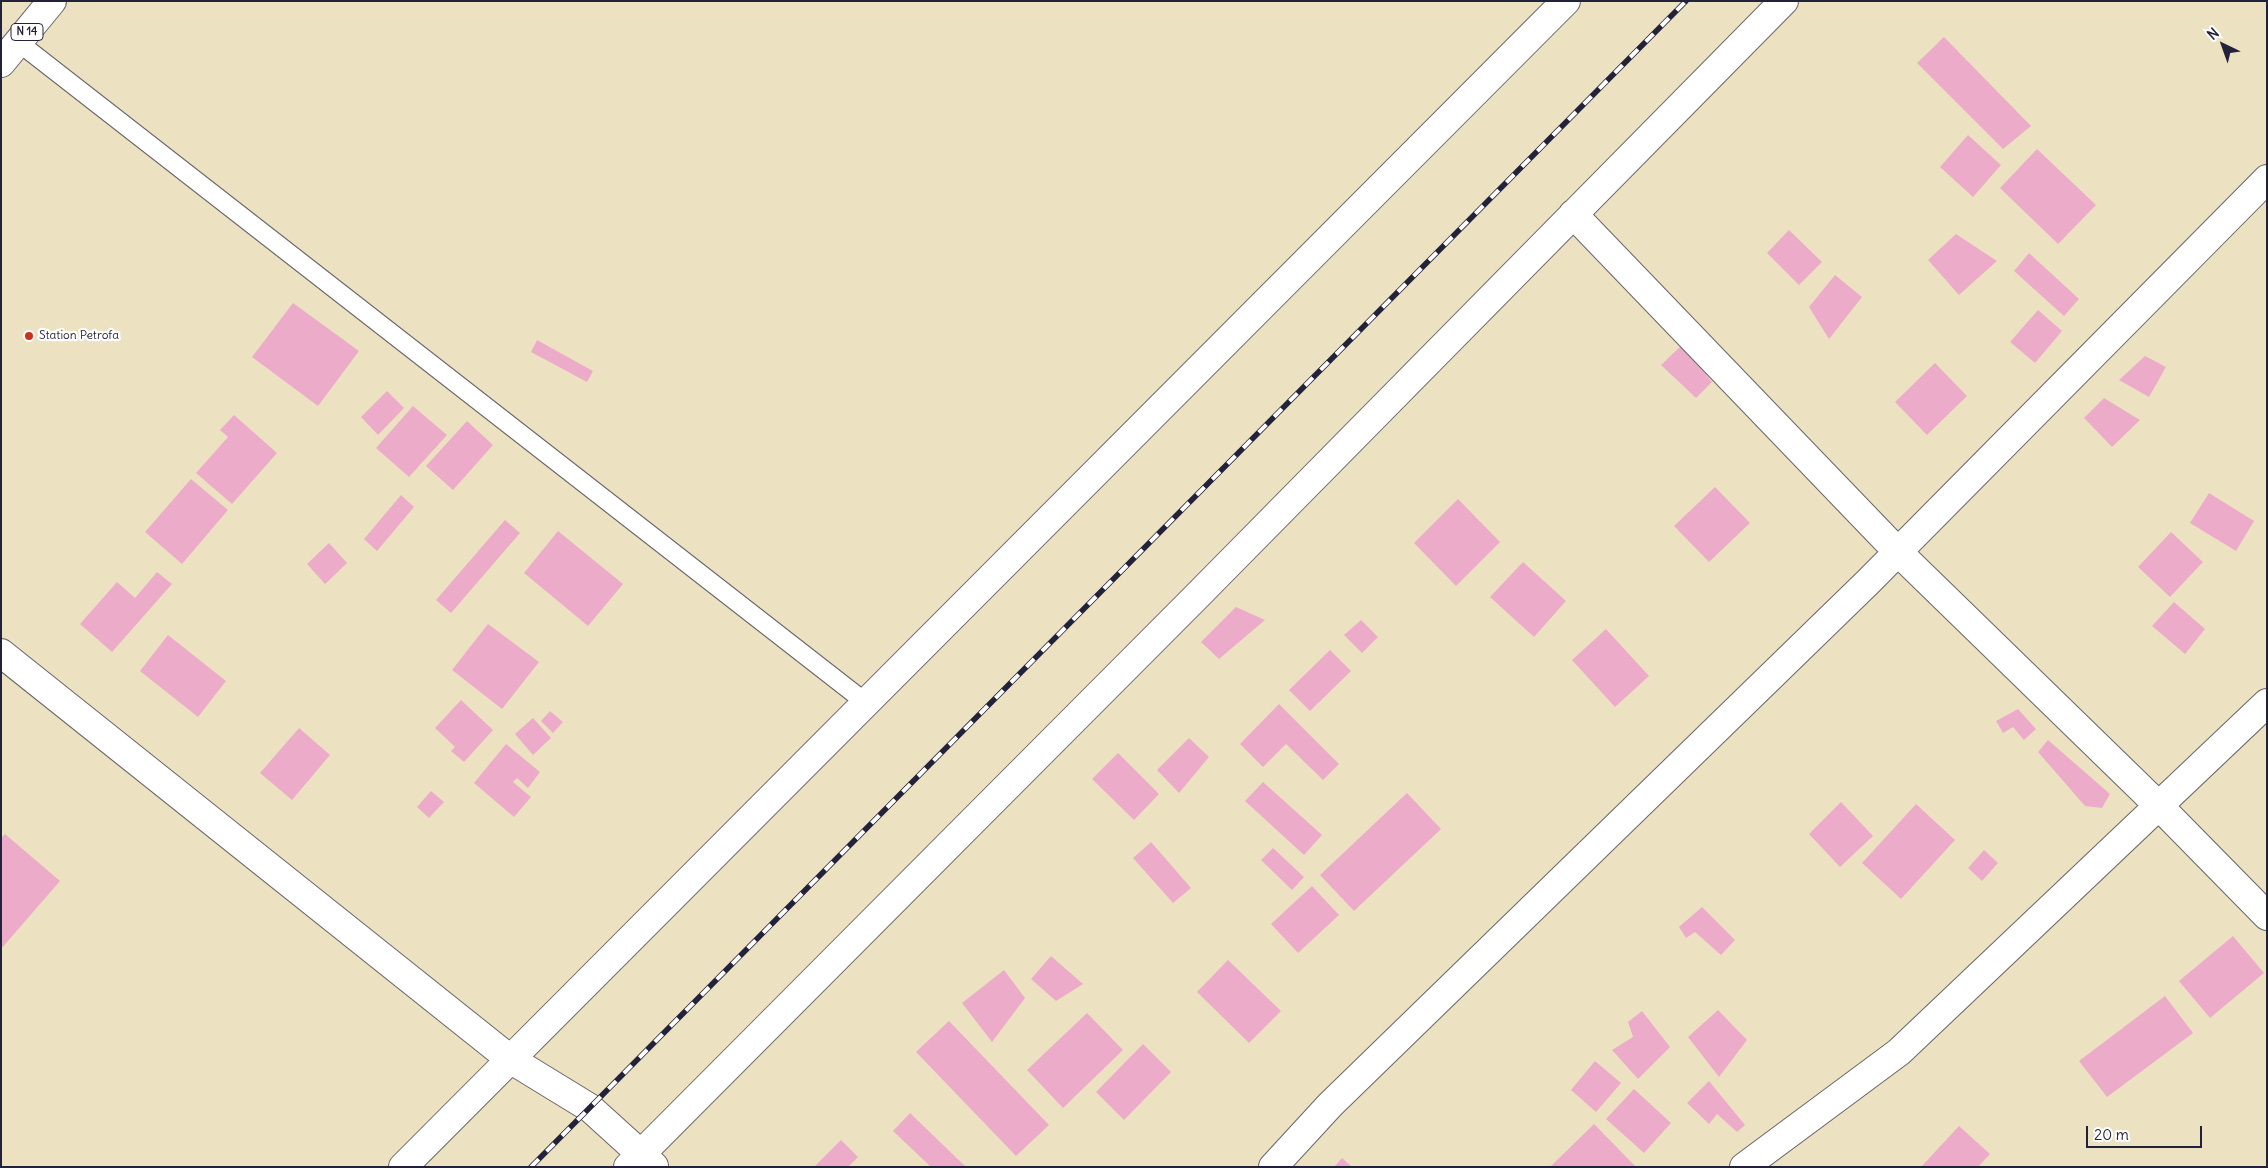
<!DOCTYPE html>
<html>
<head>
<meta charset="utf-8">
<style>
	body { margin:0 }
	#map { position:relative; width:2268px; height:1168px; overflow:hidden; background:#ece2c2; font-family:Delius,sans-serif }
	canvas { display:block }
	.frame { position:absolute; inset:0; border:2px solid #22223b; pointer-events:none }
	.north { position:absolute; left:2198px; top:20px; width:50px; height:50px; -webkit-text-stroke:4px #fff; paint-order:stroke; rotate:318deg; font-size:14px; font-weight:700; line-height:20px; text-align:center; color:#22223b }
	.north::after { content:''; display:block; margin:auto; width:18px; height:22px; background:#22223b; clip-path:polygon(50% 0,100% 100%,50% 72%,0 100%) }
	.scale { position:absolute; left:2086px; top:1126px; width:116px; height:22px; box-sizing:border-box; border:2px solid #22223b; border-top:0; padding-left:6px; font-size:15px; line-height:18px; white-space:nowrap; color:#22223b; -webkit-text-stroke:4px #fff; paint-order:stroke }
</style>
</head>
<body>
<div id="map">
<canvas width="2268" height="1168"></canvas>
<div class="frame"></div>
<div class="north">N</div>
<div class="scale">20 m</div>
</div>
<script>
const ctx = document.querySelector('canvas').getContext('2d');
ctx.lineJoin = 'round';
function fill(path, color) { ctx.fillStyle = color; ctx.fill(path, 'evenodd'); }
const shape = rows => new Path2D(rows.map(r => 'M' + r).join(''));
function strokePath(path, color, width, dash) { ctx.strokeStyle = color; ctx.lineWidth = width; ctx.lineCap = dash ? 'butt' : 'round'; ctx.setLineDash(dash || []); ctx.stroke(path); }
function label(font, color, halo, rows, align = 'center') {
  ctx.font = font + ' Delius,sans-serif'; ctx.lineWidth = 4.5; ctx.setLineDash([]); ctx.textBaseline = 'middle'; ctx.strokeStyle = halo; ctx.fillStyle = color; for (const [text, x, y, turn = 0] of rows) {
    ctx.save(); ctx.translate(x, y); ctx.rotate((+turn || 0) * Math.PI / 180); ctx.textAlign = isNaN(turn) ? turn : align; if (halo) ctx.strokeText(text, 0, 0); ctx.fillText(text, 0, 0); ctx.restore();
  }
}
const building = shape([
	[1944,37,2031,126,2003,149,1917,63],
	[1968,135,2001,165,1973,197,1940,167],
	[2037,149,2096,205,2058,244,2000,188],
	[1789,230,1822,262,1799,285,1767,253],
	[1956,234,1997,261,1959,295,1928,260],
	[2029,253,2079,299,2064,316,2014,271],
	[1835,275,1862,297,1829,339,1809,307],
	[293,303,359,351,318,406,252,357],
	[2038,310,2062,331,2035,363,2010,342],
	[537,340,593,371,587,382,531,352],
	[1682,345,1712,382,1696,398,1661,365],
	[2145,356,2166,367,2149,397,2119,380],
	[1935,363,1967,396,1927,435,1895,402],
	[387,391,404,408,378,435,361,417],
	[2104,398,2140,420,2112,447,2084,418],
	[413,406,447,435,409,477,376,448],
	[234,415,277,453,232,504,196,473,228,437,220,430],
	[467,421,493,445,453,490,426,466],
	[191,479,228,510,182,564,145,532],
	[1715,487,1750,523,1709,562,1674,526],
	[2209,493,2254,521,2236,551,2190,523],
	[401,495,414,507,377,551,364,539],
	[1458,499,1500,542,1456,586,1414,543],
	[505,520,520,533,451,613,436,600],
	[558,531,623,584,588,626,524,573],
	[2171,532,2203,562,2170,597,2138,567],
	[329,543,347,563,325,584,307,564],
	[1523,562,1566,601,1534,637,1490,597],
	[157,572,172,584,112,652,80,624,117,582,135,598],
	[2174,602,2205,629,2185,654,2152,626],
	[1236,607,1265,620,1219,659,1201,642],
	[1361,620,1378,637,1362,653,1344,635],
	[488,624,539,662,502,709,452,670],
	[1606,629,1649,676,1615,707,1572,660],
	[168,635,226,681,198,717,140,671],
	[1330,650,1351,671,1310,711,1289,690],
	[461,700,493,730,464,762,451,751,455,747,435,728],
	[1279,704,1339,764,1323,780,1286,744,1263,767,1240,744],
	[2018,709,2036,729,2024,740,2013,727,2003,733,1996,721],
	[550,711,563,722,553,733,541,721],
	[533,718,551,738,533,755,515,734],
	[299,728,330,755,292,800,260,773],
	[1189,738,1209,757,1179,793,1157,770],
	[2048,740,2110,794,2102,808,2085,806,2038,752],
	[506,744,540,772,528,788,517,778,513,782,531,797,514,817,474,783],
	[1118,753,1159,794,1134,820,1092,779],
	[1263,782,1322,835,1304,855,1245,801],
	[431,791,444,802,429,818,417,807],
	[1407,793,1441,829,1354,911,1320,875],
	[1841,802,1873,836,1840,867,1809,834],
	[1916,804,1955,840,1901,899,1862,863],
	[5,834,60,881,1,949,1,838],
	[1151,842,1191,888,1173,903,1133,858],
	[1273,848,1304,877,1292,890,1261,860],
	[1984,850,1998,863,1982,881,1968,868],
	[1312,886,1339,915,1298,953,1271,924],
	[1702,907,1735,940,1721,955,1695,932,1686,938,1679,927],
	[2233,936,2264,973,2210,1018,2179,981],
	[1051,956,1083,984,1056,1001,1031,979],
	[1228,960,1281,1011,1249,1043,1197,992],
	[1004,970,1025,998,992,1042,962,1003],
	[2165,996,2193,1033,2107,1097,2079,1061],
	[1718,1010,1747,1040,1719,1077,1688,1037],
	[1642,1011,1670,1047,1638,1079,1612,1050,1633,1037,1628,1022],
	[1087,1013,1123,1050,1063,1108,1027,1070],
	[949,1021,1049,1125,1016,1156,916,1052],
	[1143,1044,1171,1072,1124,1120,1096,1092],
	[1595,1061,1621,1083,1596,1112,1571,1090],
	[1709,1081,1745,1125,1737,1132,1717,1114,1709,1124,1687,1103],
	[1634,1089,1671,1123,1644,1153,1606,1119],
	[910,1113,966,1167,931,1167,893,1131],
	[1594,1124,1636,1167,1550,1167],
	[1959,1126,1990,1154,1978,1167,1921,1167],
	[841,1140,858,1157,848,1167,814,1167],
	[1342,1158,1352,1167,1334,1167]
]);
const lane = shape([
	[18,42,865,702]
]);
const street = shape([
	[1573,214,1898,552,2159,806,2267,916],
	[1,653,510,1059,590,1108,654,1166],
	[403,1167,1566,1],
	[628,1167,1198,595,1784,1],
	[1273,1167,1330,1105,1868,582,2267,179],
	[1744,1167,1899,1052,2267,703]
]);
const primary = shape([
	[1,63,52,1]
]);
const rail = shape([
	[531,1167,1686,1]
]);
const markers = [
	[29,336,5,"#c8321e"]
];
const shields = [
	[27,32,32]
];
const shieldNames = [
	["N 14",27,32]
];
const poiNames = [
	["Station Petrofa",39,336]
];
fill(building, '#edabca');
strokePath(lane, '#69656a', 20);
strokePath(street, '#69656a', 30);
strokePath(primary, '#69656a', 30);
strokePath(lane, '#fff', 18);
strokePath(street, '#fff', 28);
strokePath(primary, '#fff', 28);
strokePath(rail, '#22223b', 5.5);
strokePath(rail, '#fff', 4, [11]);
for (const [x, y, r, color] of markers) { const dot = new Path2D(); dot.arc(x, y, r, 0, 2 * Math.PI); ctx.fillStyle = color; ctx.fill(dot); strokePath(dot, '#fff', 2); }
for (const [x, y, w] of shields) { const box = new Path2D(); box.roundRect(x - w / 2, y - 8.5, w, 17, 4); ctx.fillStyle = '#fff'; ctx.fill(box); strokePath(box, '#22223b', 1); }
label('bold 11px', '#22223b', null, shieldNames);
label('12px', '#22223b', '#fff', poiNames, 'left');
</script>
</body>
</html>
